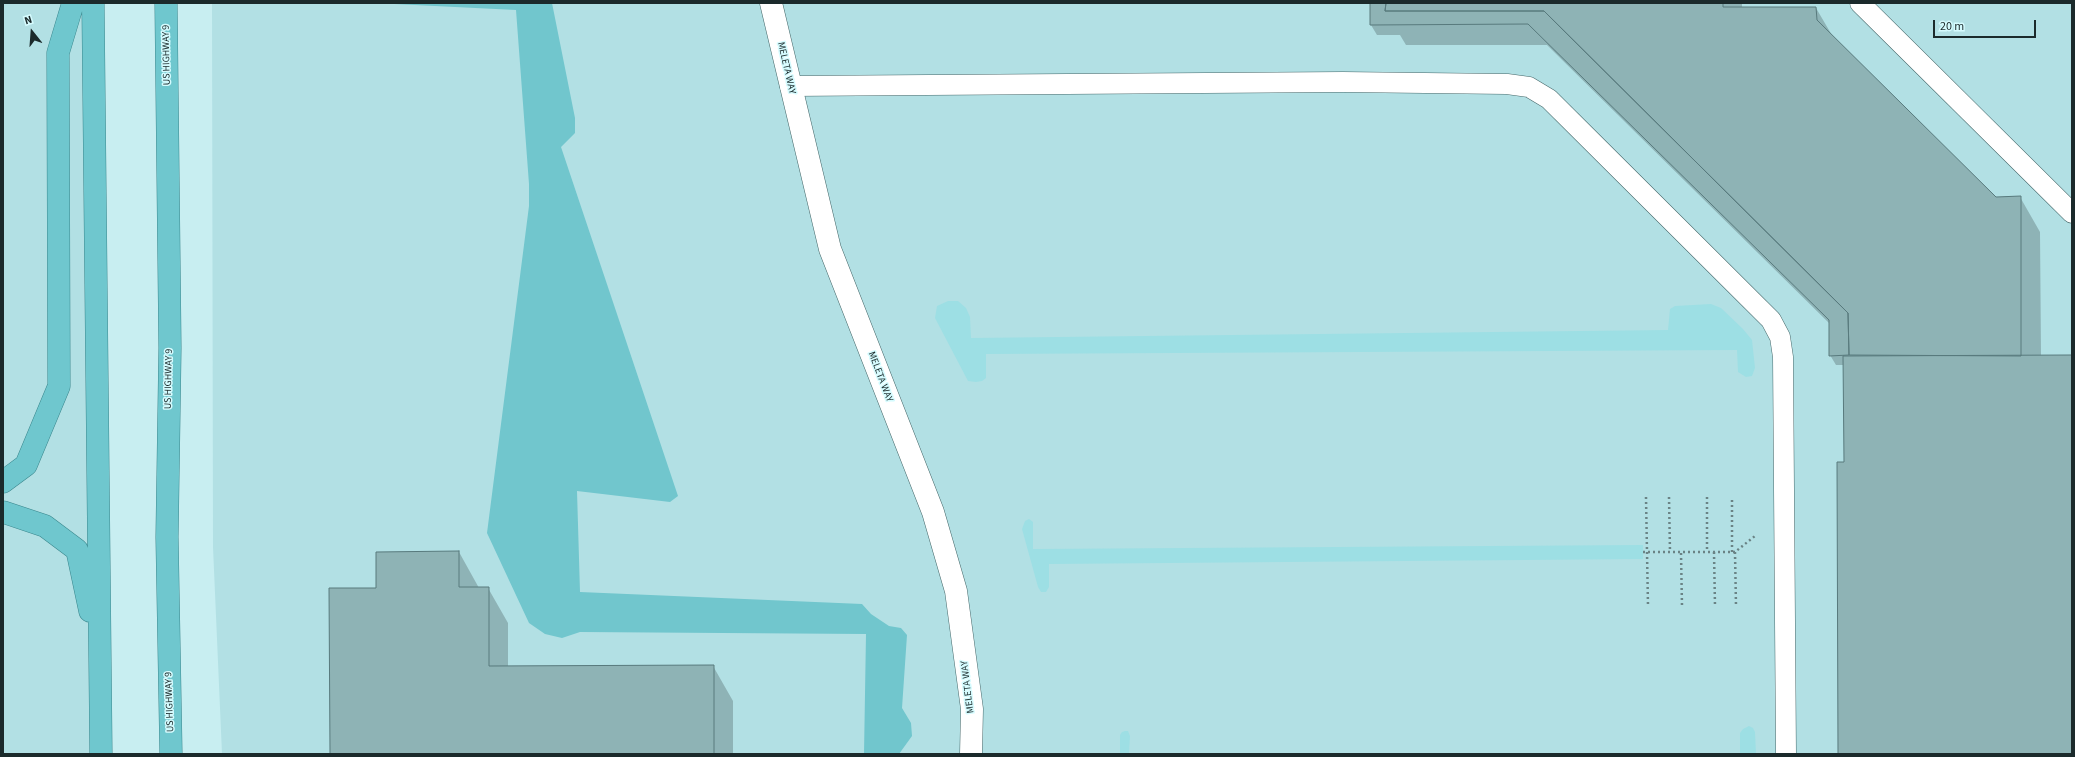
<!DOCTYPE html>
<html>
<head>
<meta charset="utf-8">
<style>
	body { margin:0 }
	#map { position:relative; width:2075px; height:757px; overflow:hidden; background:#c8eef1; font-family:"Source Sans 3",sans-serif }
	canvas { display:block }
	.frame { position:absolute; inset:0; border:4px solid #1b2a2b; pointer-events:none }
	.north { position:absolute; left:12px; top:12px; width:40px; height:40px; -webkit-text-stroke:3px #d5fbfe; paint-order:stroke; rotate:343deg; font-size:11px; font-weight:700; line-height:16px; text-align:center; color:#1b2a2b }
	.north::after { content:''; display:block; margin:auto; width:14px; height:18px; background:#1b2a2b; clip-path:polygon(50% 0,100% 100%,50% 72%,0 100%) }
	.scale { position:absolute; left:1933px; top:20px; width:103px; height:18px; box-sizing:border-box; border:2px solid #1b2a2b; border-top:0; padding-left:5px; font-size:12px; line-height:14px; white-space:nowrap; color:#1b2a2b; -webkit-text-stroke:3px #d5fbfe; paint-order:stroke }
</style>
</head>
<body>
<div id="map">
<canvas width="2075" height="757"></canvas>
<div class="frame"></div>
<div class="north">N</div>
<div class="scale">20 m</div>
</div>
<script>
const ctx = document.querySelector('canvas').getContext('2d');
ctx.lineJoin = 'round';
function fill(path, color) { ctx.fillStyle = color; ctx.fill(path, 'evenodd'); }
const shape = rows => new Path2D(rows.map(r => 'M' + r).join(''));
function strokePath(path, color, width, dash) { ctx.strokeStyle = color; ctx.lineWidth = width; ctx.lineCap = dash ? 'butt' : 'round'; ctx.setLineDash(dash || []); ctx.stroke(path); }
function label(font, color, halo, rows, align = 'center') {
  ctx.font = font + ' "Source Sans 3",sans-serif'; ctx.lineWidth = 3; ctx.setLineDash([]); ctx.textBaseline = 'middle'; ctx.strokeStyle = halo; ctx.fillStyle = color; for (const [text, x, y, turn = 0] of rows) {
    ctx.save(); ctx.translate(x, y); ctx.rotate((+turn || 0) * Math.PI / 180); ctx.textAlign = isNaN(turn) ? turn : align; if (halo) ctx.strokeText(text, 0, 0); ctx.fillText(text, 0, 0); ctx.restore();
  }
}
const built = shape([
	[3,3,93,3,101,754,3,754],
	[212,3,2072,3,2072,754,222,754,213,547]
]);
const green = shape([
	[948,301,958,301,966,308,970,317,971,338,1668,330,1670,309,1675,306,1711,304,1721,308,1743,329,1752,340,1755,368,1752,376,1746,377,1738,372,1737,350,986,354,986,378,982,381,976,382,968,381,935,318,937,306],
	[1029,519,1033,522,1033,549,1643,545,1643,559,1049,564,1049,587,1046,592,1041,592,1038,587,1022,529,1025,521],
	[1749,726,1753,728,1755,732,1756,754,1740,754,1740,733,1743,729],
	[1125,731,1128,731,1130,736,1129,754,1120,754,1120,735,1122,732]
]);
const forest = shape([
	[374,3,552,3,575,118,575,133,561,147,678,496,670,502,577,491,580,592,862,604,871,614,889,626,901,628,907,635,902,708,911,723,912,736,899,754,864,754,866,634,580,632,562,638,545,634,529,623,487,533,529,206,529,184,516,10]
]);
const shadow = shape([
	[1371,3,1742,3,1742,8,1816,8,1833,37,1996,198,2020,197,2040,232,2041,356,2072,356,2072,754,1839,754,1845,463,1844,365,1836,365,1830,355,1830,324,1547,45,1406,45,1400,35,1377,35,1371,25],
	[459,552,479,588,488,588,508,623,508,667,713,666,733,701,733,754,331,754,377,589]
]);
const building = shape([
	[1370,3,1386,3,1385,11,1544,11,1848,313,1849,355,1829,356,1829,320,1528,24,1370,25,1370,3],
	[1386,3,1723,3,1723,7,1816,7,1817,20,1996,197,2021,196,2021,356,1849,355,1848,313,1544,11,1385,11,1386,3],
	[2072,355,2072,754,1838,754,1837,462,1844,462,1843,356,2072,355],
	[459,551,459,587,489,587,489,666,714,665,714,754,330,754,329,588,376,588,376,552,459,551]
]);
const path = shape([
	[1646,497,1648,606],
	[1669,497,1670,552],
	[1707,497,1707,552],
	[1643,552,1735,552,1755,536],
	[1714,552,1715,606],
	[1732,552,1732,497],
	[1735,552,1736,606],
	[1681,553,1682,606]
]);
const service = shape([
	[1860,3,2072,213],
	[790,86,1343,82,1507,84,1529,87,1549,99,1771,320,1780,337,1783,357,1786,754]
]);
const minor = shape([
	[771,3,830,249,933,512,956,591,972,709,971,754]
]);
const trunk = shape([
	[93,3,101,754],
	[166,3,170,348,167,537,171,754],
	[3,482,26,465,59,386,58,53,73,3],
	[3,512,45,526,77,550,90,611]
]);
const streetNames = [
	["US HIGHWAY 9",167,55,-91],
	["MELETA WAY",786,68,77],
	["MELETA WAY",880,377,69],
	["US HIGHWAY 9",169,379,-89],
	["MELETA WAY",968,687,-97],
	["US HIGHWAY 9",170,702,-92]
];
fill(built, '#b2e0e4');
fill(green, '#9ddfe4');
fill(forest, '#71c6cd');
fill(shadow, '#0003');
fill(building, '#8eb3b5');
strokePath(building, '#587a7d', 1);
strokePath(service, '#46686a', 21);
strokePath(minor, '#46686a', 23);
strokePath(trunk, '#3a878d', 23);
strokePath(path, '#6a8385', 2.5, [2, 3]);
strokePath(service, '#fff', 20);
strokePath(minor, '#fff', 22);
strokePath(trunk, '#6fc7ce', 22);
label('10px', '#1b2a2b', '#d5fbfe', streetNames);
</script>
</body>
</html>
